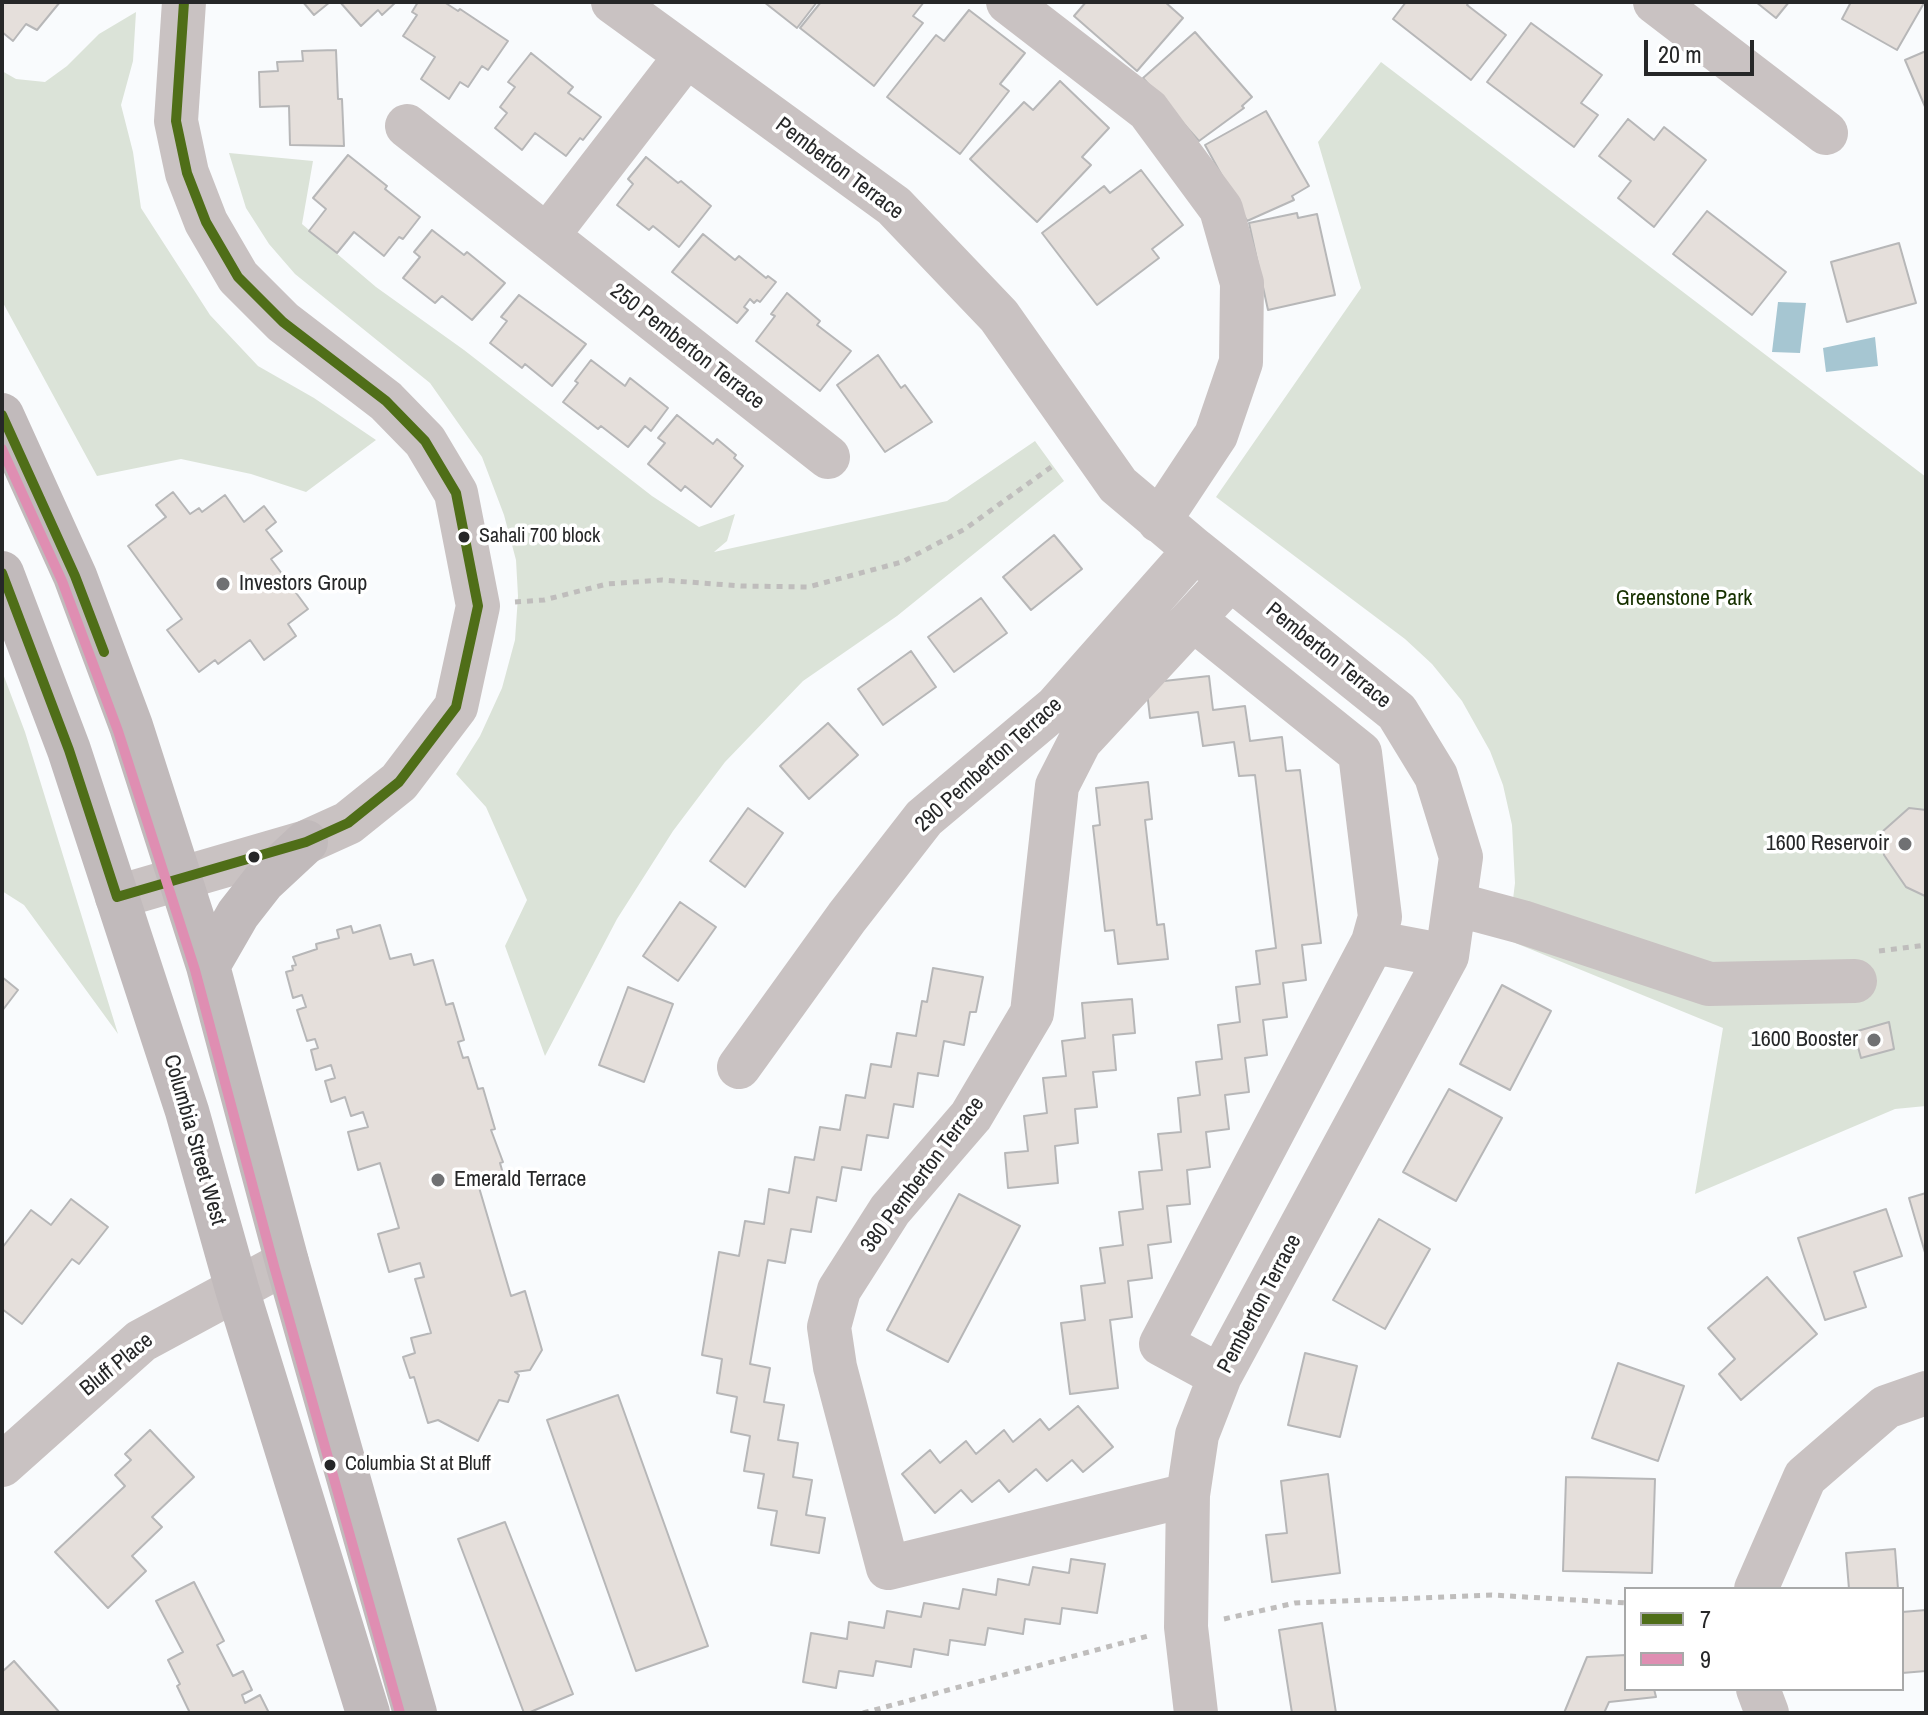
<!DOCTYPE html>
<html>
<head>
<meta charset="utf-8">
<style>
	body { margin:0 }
	#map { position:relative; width:1928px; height:1715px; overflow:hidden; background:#f9fbfd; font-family:"Archivo Narrow",sans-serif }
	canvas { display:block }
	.frame { position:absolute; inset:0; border:4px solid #262728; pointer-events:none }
	.legend { position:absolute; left:1624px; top:1587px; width:280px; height:104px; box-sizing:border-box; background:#fff; border:2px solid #a8a9a9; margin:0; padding:10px 14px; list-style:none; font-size:24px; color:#262728 }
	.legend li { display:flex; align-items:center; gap:16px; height:40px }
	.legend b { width:40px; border:2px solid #a8a9a9 }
	.scale { position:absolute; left:1644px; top:40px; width:110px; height:36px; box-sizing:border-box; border:4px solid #262728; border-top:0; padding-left:10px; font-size:24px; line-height:28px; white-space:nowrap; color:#262728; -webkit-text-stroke:6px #fff; paint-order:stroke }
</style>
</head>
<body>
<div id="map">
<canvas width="1928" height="1715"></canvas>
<div class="frame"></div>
<ul class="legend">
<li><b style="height:10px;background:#4f6e18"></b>7</li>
<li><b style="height:10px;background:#df8eb2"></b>9</li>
</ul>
<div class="scale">20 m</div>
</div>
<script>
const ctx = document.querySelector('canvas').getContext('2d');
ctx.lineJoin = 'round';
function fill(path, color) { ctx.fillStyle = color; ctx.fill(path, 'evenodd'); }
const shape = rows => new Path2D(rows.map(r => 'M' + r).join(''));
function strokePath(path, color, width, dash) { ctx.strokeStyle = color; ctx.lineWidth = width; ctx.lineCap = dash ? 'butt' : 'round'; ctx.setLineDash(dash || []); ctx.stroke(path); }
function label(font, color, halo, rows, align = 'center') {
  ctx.font = font + ' "Archivo Narrow",sans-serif'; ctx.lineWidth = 7; ctx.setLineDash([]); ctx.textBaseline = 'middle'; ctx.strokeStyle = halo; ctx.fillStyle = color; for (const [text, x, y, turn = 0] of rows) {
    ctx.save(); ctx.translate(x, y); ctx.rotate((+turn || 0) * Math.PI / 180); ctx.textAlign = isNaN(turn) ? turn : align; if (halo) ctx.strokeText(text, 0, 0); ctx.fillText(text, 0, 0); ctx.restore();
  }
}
const green = shape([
	[136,12,133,61,121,105,133,152,141,208,210,315,258,366,314,398,376,440,306,492,251,474,181,459,97,476,2,301,2,71,16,79,45,82,67,66,99,34],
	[1381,62,1926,477,1926,1106,1895,1109,1695,1194,1723,1028,1508,940,1515,883,1512,825,1503,785,1490,751,1462,701,1432,664,1405,639,1216,497,1361,288,1318,142],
	[229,153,313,161,302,224,376,287,464,350,652,496,699,527,735,514,727,541,714,552,947,501,1035,441,1064,481,897,616,803,681,725,762,673,831,617,919,545,1056,505,946,527,900,486,807,456,774,480,736,502,688,515,640,518,596,516,560,504,515,482,457,430,383,295,274,269,244,246,208],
	[2,671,25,732,118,1034,24,905,2,891]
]);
const water = shape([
	[1778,302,1806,303,1800,353,1772,352],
	[1875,337,1878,366,1826,372,1823,348]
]);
const building = shape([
	[2,2,60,2,37,30,26,24,13,41,2,32,2,2],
	[303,2,330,2,314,15,303,2],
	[340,2,396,2,382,15,378,10,361,26,340,2],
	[418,2,444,2,458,11,460,9,508,41,488,70,482,66,468,87,460,82,449,99,421,79,435,57,403,36,417,15,412,12,418,2],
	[764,2,817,2,797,28,764,2],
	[821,2,924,2,913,16,923,23,874,86,800,28,821,2],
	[1086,2,1165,2,1183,18,1137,71,1074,16,1086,2],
	[1406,2,1469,2,1467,5,1506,35,1471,80,1393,19,1406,2],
	[1756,2,1789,2,1776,18,1756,2],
	[1851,2,1922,2,1924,3,1897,50,1842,19,1851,2],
	[969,10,1025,53,1000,84,1009,91,960,154,887,97,936,35,944,41,969,10],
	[1531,23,1602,75,1581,103,1598,115,1574,147,1487,82,1531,23],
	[1195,32,1252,97,1242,106,1244,108,1199,141,1143,78,1195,32],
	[336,50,338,99,342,99,344,146,290,145,289,106,260,107,259,72,278,71,277,62,303,61,302,51,336,50],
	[1926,51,1926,109,1905,60,1926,51],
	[531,53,573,87,568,93,601,117,583,140,580,138,566,156,535,133,522,150,495,128,507,113,500,107,515,87,508,82,531,53],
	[1060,81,1109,128,1082,157,1091,165,1037,222,970,159,1024,102,1033,110,1060,81],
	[1266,111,1309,186,1292,196,1294,200,1247,221,1205,145,1266,111],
	[1628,119,1654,140,1664,127,1706,160,1654,227,1618,198,1631,181,1599,156,1628,119],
	[348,155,387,186,385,189,420,217,403,239,399,237,384,256,354,232,337,253,309,231,326,209,313,198,348,155],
	[646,157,678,183,681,181,711,206,679,247,653,226,649,230,617,205,633,184,628,179,646,157],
	[1141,170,1183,225,1152,249,1159,258,1097,305,1042,233,1104,186,1110,193,1141,170],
	[1707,211,1786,272,1752,315,1673,254,1707,211],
	[1297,213,1298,218,1317,214,1335,295,1268,310,1249,223,1297,213],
	[432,230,464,255,467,252,505,283,472,320,442,296,435,303,403,278,420,257,414,252,432,230],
	[703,234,735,260,739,256,766,278,768,276,776,282,760,302,757,300,754,303,750,299,744,307,748,310,737,323,672,272,703,234],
	[1899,243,1916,303,1847,322,1831,262,1899,243],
	[787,293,820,321,817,325,851,351,820,391,756,341,775,316,771,314,787,293],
	[519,295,586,344,552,386,525,364,522,368,490,343,507,321,501,317,519,295],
	[878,355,901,388,905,385,932,422,885,452,837,385,878,355],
	[591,360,625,386,630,378,668,408,651,431,645,426,628,447,601,426,598,429,563,402,578,383,575,381,591,360],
	[677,415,713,444,717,439,736,455,734,458,743,466,711,507,685,486,681,491,648,464,665,443,658,438,677,415],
	[173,492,190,514,199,508,202,512,225,495,244,522,264,506,276,522,266,530,282,551,271,559,308,609,288,624,296,636,264,660,250,640,218,664,215,660,199,672,167,630,182,619,128,546,166,517,156,505,173,492],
	[1054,535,1082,569,1031,610,1003,577,1054,535],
	[981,598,1007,633,954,672,928,637,981,598],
	[911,651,936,687,883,725,858,689,911,651],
	[1209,676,1213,710,1245,706,1250,741,1282,737,1286,771,1300,770,1321,943,1302,945,1306,980,1283,983,1287,1017,1263,1020,1267,1055,1245,1058,1249,1092,1225,1095,1229,1129,1206,1132,1210,1167,1187,1170,1190,1204,1167,1206,1171,1242,1148,1245,1152,1278,1128,1281,1132,1317,1110,1320,1118,1388,1070,1394,1061,1323,1085,1320,1081,1286,1105,1283,1100,1248,1123,1245,1119,1212,1143,1209,1139,1172,1162,1170,1158,1134,1181,1132,1178,1098,1200,1095,1196,1062,1222,1059,1218,1025,1240,1022,1236,987,1260,984,1256,951,1276,948,1255,775,1239,776,1234,742,1203,746,1198,712,1150,718,1146,683,1209,676],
	[828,723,858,755,809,799,780,766,828,723],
	[1148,782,1152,819,1145,820,1157,925,1164,924,1168,959,1118,964,1114,930,1105,931,1093,826,1100,825,1096,788,1148,782],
	[748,808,783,833,745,887,710,861,748,808],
	[1909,808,1926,810,1925,896,1906,887,1884,855,1882,832,1909,808],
	[680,902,716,927,678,981,643,956,680,902],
	[380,925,390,959,411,954,414,965,433,960,446,1005,453,1003,464,1040,458,1042,463,1058,468,1057,478,1089,483,1088,495,1129,491,1130,503,1162,500,1163,504,1177,478,1184,511,1296,525,1291,542,1350,530,1370,515,1372,519,1375,508,1402,499,1400,478,1441,438,1420,428,1423,414,1377,410,1378,403,1357,415,1353,411,1338,431,1333,415,1279,424,1277,420,1263,389,1272,378,1234,399,1228,380,1163,358,1170,348,1132,368,1127,363,1112,351,1116,345,1097,331,1102,325,1081,335,1078,331,1065,316,1070,311,1050,318,1048,315,1039,307,1041,297,1010,306,1007,302,995,293,998,286,972,293,970,292,966,296,965,293,957,317,949,316,944,339,938,337,930,351,926,353,933,380,925],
	[933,968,983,977,976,1012,970,1012,964,1045,944,1041,938,1076,918,1073,913,1107,894,1104,888,1138,867,1135,861,1170,842,1167,836,1201,817,1197,811,1232,791,1229,785,1263,768,1260,750,1364,770,1368,764,1402,784,1405,778,1440,798,1443,793,1477,812,1480,806,1515,825,1518,819,1553,771,1545,777,1511,758,1508,764,1474,744,1471,750,1436,731,1432,737,1397,717,1393,722,1359,702,1355,719,1252,739,1256,745,1221,764,1224,769,1189,789,1193,795,1157,814,1160,820,1127,840,1130,846,1095,865,1098,871,1064,891,1067,897,1033,916,1036,922,1001,927,1002,933,968],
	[2,977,18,990,2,1011,2,977],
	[1502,985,1551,1011,1510,1090,1460,1064,1502,985],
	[628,987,673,1004,644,1082,599,1065,628,987],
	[1132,999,1135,1033,1113,1035,1116,1070,1093,1072,1097,1107,1075,1109,1078,1143,1055,1146,1058,1183,1008,1188,1005,1153,1028,1151,1024,1116,1047,1113,1043,1078,1066,1076,1062,1041,1085,1038,1082,1003,1132,999],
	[1889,1022,1894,1049,1861,1058,1854,1032,1889,1022],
	[1449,1089,1502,1118,1456,1201,1403,1172,1449,1089],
	[1926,1193,1926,1256,1909,1198,1926,1193],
	[959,1194,1020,1226,948,1362,887,1330,959,1194],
	[71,1199,108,1227,79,1264,72,1259,22,1324,2,1309,2,1248,31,1210,51,1225,71,1199],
	[1886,1209,1902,1256,1854,1272,1866,1307,1825,1320,1798,1238,1886,1209],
	[1379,1219,1430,1249,1385,1329,1333,1300,1379,1219],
	[1767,1277,1817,1334,1741,1400,1719,1374,1735,1359,1708,1328,1767,1277],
	[1305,1353,1357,1366,1340,1437,1288,1425,1305,1353],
	[1618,1363,1684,1386,1658,1461,1592,1438,1618,1363],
	[618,1395,708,1646,636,1671,547,1420,618,1395],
	[1078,1406,1113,1447,1083,1472,1072,1460,1047,1481,1036,1469,1009,1492,999,1480,972,1502,961,1490,935,1513,902,1474,930,1450,940,1463,966,1441,976,1454,1004,1430,1013,1442,1040,1419,1049,1430,1078,1406],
	[150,1430,194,1477,152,1517,162,1527,132,1556,146,1571,108,1608,55,1552,125,1486,115,1475,131,1460,125,1454,150,1430],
	[1328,1474,1340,1573,1272,1582,1266,1535,1287,1533,1281,1481,1328,1474],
	[1566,1477,1655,1479,1652,1573,1563,1571,1566,1477],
	[505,1522,573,1694,528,1713,524,1713,458,1539,505,1522],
	[1895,1549,1898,1589,1849,1589,1846,1553,1895,1549],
	[1071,1559,1105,1564,1097,1613,1062,1608,1060,1624,1025,1619,1023,1634,988,1628,985,1645,950,1640,948,1655,914,1649,911,1667,876,1661,873,1676,839,1671,836,1688,803,1682,811,1633,847,1639,849,1622,884,1628,887,1611,921,1617,924,1603,959,1609,963,1589,996,1595,998,1579,1029,1585,1033,1567,1069,1573,1071,1559],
	[194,1582,224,1641,217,1645,233,1676,243,1671,252,1690,242,1695,245,1703,260,1695,269,1713,190,1713,177,1686,180,1684,168,1660,183,1652,156,1601,194,1582],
	[1926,1610,1926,1671,1902,1673,1902,1612,1926,1610],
	[1322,1623,1336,1713,1292,1713,1279,1630,1322,1623],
	[1626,1655,1626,1689,1654,1689,1656,1697,1609,1702,1604,1713,1564,1713,1587,1657,1626,1655],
	[14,1661,60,1713,2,1713,2,1672,14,1661]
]);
const path = shape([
	[515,602,544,600,607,584,662,580,741,586,808,587,902,562,965,529,1054,465],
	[1879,951,1926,945],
	[1224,1619,1295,1603,1492,1595,1626,1603],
	[863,1713,1148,1636]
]);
const minor = shape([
	[613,2,894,206,999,316,1118,485,1195,550,1397,712,1436,776,1461,857,1447,956,1220,1376,1197,1435,1188,1495,1186,1627,1196,1713],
	[1008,2,1148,110,1221,209,1242,283,1241,362,1216,435,1159,521],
	[1655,2,1826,133],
	[407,126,828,457],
	[547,236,686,56],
	[1193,619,1360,753,1380,917,1373,942,1161,1344,1220,1376],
	[117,897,306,842,348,823,399,782,456,707,478,606,456,493,425,441,386,401,283,322,238,277,206,222,187,173,176,121,184,2],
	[1455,904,1522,922,1709,984,1855,981],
	[1373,942,1447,956],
	[739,1067,847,917,924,818,1056,707,1195,550],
	[2,1465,141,1341,287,1262],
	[1188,1495,888,1568,835,1367,829,1327,839,1290,890,1210,971,1116,1032,1013,1057,786,1080,741,1230,579],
	[1756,1589,1805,1477,1886,1407,1926,1393],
	[1758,1689,1767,1713]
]);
const major = shape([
	[2,415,75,576,131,726,208,966,287,1262,415,1713],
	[2,573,69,750,187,1111,237,1289,368,1713],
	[208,966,238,914,263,882,306,842]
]);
const bus1 = shape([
	[2,415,75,576,104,652],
	[2,573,69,750,117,897,306,842,348,823,399,782,456,707,478,606,456,493,425,441,386,401,283,322,238,277,206,222,187,173,176,121,184,2]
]);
const bus2 = shape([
	[2,449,62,581,118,731,195,970,274,1266,400,1713]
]);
const markers = [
	[464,537,7,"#262728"],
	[223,584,8,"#707173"],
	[1905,844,8,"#707173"],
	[254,857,7,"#262728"],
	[1874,1040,8,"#707173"],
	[438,1180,8,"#707173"],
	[330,1465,7,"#262728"]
];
const busNames = [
	["Sahali 700 block",479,537],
	["Columbia St at Bluff",345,1465]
];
const streetNames = [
	["Pemberton Terrace",839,169,37],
	["250 Pemberton Terrace",687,347,38],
	["Pemberton Terrace",1328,656,39],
	["290 Pemberton Terrace",989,765,-42],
	["Columbia Street West",194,1140,74],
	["380 Pemberton Terrace",923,1175,-53],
	["Pemberton Terrace",1260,1304,-62],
	["Bluff Place",117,1365,-39]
];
const poiNames = [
	["Investors Group",239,584],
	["1600 Reservoir",1889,844,"right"],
	["1600 Booster",1858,1040,"right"],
	["Emerald Terrace",454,1180]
];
const parkNames = [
	["Greenstone Park",1684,599]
];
fill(green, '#dbe3d8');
fill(water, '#a6c6d2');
fill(building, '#e5dfdb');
strokePath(building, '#b7b7b8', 2);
strokePath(path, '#bfbdbc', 5, [6, 6]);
strokePath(minor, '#c9c2c2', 44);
strokePath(major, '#c1babb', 44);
strokePath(bus1, '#4f6e18', 10);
strokePath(bus2, '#df8eb2', 10);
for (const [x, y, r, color] of markers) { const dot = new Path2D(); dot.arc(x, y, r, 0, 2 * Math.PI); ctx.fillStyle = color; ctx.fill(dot); strokePath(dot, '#fff', 3); }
label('20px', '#262728', '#fff', busNames, 'left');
label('22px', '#262728', '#fff', streetNames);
label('22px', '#262728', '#fff', poiNames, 'left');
label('22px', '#173100', '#fff', parkNames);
</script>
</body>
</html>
